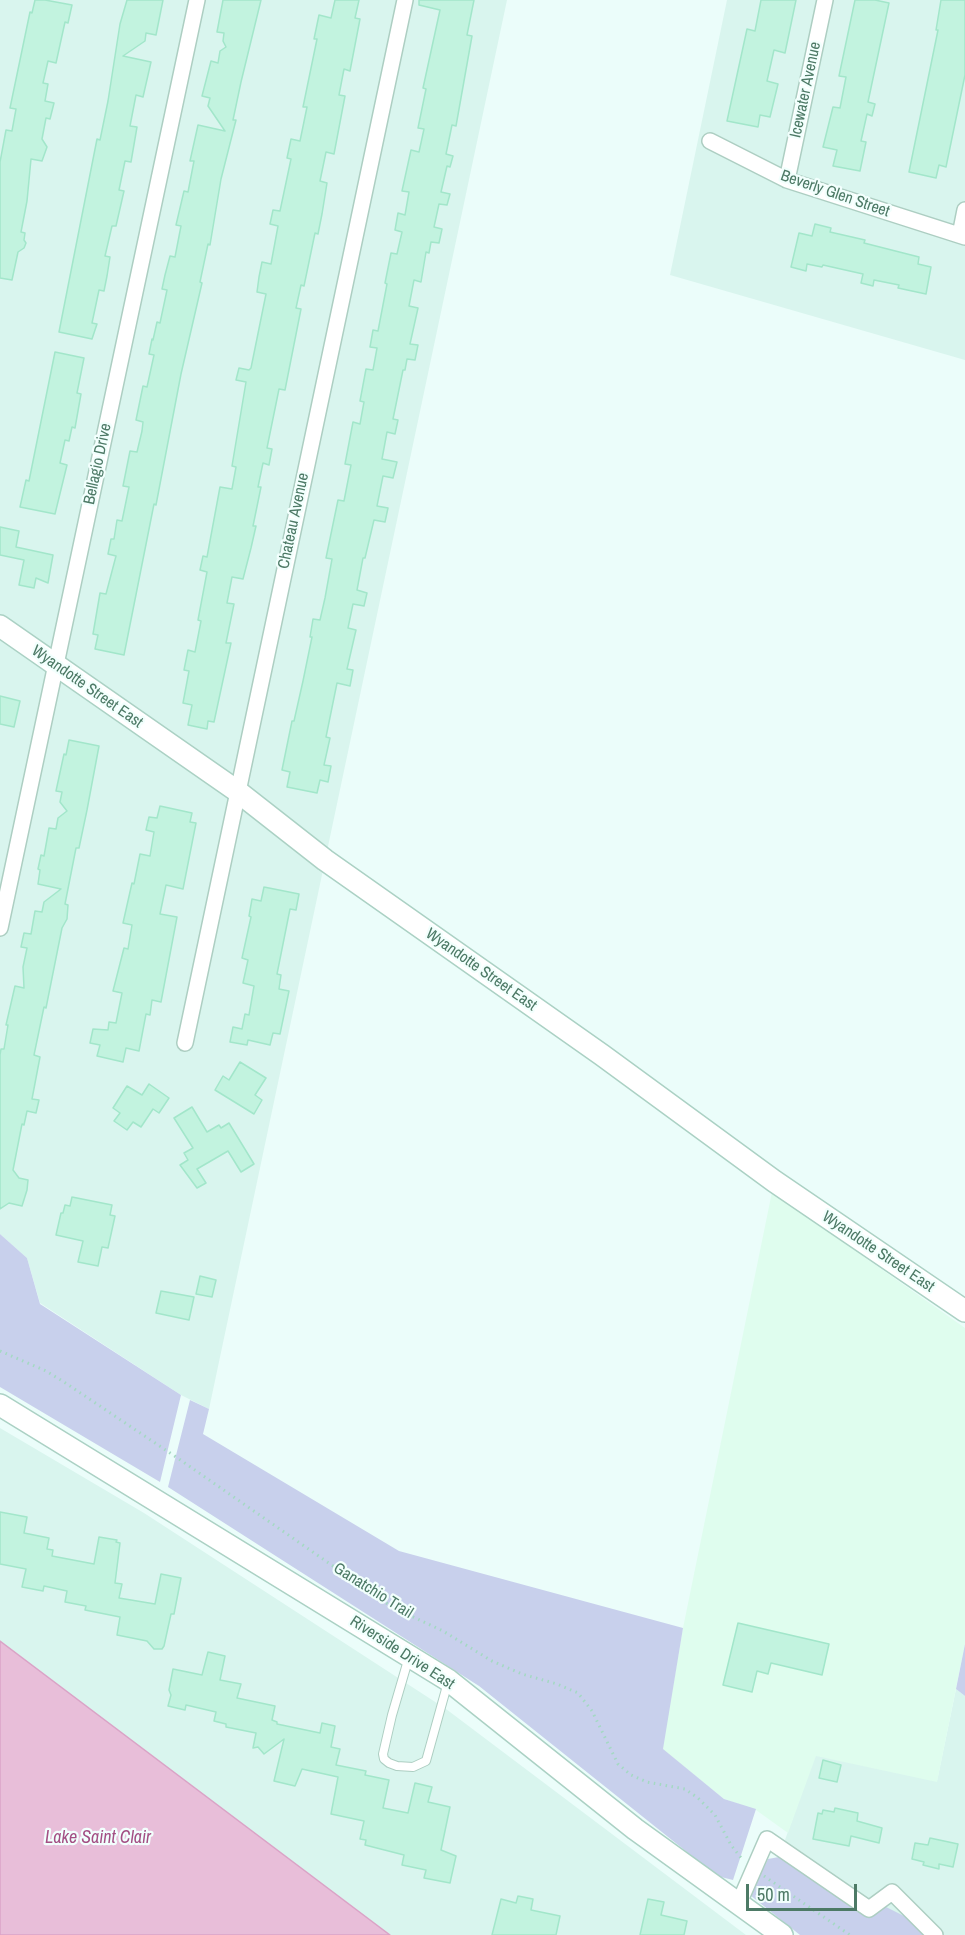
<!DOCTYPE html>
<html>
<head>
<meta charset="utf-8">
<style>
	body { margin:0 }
	#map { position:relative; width:965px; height:1935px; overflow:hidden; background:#ebfdfa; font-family:"Archivo Narrow",sans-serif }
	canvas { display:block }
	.scale { position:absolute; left:746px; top:1884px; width:111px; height:27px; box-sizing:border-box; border:3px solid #4d7a66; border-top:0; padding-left:8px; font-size:18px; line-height:21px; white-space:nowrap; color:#4d7a66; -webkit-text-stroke:4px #f2fffd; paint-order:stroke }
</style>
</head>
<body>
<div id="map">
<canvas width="965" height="1935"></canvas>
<div class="scale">50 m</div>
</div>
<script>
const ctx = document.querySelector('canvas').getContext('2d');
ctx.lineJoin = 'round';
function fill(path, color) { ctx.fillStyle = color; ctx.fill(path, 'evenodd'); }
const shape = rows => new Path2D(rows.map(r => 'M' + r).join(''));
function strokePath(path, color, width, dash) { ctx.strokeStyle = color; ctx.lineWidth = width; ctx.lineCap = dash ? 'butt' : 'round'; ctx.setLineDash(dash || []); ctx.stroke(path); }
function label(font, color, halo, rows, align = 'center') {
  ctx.font = font + ' "Archivo Narrow",sans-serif'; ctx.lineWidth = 4.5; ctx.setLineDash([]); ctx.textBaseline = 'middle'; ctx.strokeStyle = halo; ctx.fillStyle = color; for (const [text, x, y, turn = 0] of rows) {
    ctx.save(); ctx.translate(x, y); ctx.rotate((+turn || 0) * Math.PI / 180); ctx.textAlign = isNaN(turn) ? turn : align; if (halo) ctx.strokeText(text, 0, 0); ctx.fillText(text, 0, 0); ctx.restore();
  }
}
const residential = shape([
	[0,0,507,0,209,1409,181,1395,40,1303,27,1258,0,1234],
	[727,0,965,0,965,360,670,275],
	[0,1428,144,1513,446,1709,746,1935,390,1935,0,1641],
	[956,1689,965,1696,965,1935,929,1935,858,1908,779,1857,815,1755,937,1781]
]);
const commercial = shape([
	[772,1192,965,1328,965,1644,937,1782,816,1756,788,1833,756,1810,724,1799,662,1749,683,1628]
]);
const green = shape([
	[0,1234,27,1258,40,1304,181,1395,160,1482,0,1387],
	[190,1400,209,1409,203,1434,399,1551,683,1628,663,1749,724,1799,756,1809,733,1880,717,1876,479,1686,168,1487],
	[965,1644,965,1696,956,1689],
	[779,1857,858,1908,880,1904,922,1925,929,1935,800,1935,750,1895,768,1859]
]);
const water = shape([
	[0,1641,390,1935,0,1935,0,1641]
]);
const building = shape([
	[35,0,45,0,72,5,68,23,65,22,56,63,48,61,43,83,48,84,45,101,54,103,50,119,46,118,42,139,47,147,42,161,31,159,27,201,21,232,25,233,24,240,26,243,24,248,18,252,12,280,0,278,0,162,6,130,12,131,16,109,10,108,30,12,32,13,35,0],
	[127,0,163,0,156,35,146,33,145,41,123,56,151,62,143,97,136,95,130,126,137,127,131,162,125,161,119,190,124,191,116,226,112,226,105,256,110,257,107,276,104,291,99,290,92,323,97,324,92,339,59,332,97,139,100,140,108,101,120,24,127,0],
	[223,0,261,0,241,82,233,120,236,120,221,179,210,245,208,244,200,282,202,283,181,374,156,505,154,504,124,655,95,649,98,635,93,634,100,593,106,594,116,556,108,554,111,539,114,539,117,520,122,521,129,487,123,486,130,451,137,452,142,431,143,422,136,420,143,386,147,387,154,355,149,354,152,339,153,340,157,322,160,323,167,290,162,289,165,275,170,256,175,257,181,226,176,225,184,191,188,192,194,161,190,161,198,125,225,131,208,106,210,98,202,96,211,61,218,63,220,51,226,47,223,41,224,33,217,32,223,0],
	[335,0,359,0,355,18,360,19,350,71,344,69,339,95,345,96,334,154,326,152,320,181,327,183,322,214,318,234,315,233,304,286,301,285,296,308,301,309,285,390,279,389,267,448,272,449,269,465,263,463,258,487,261,487,253,526,256,526,251,548,243,579,232,577,227,603,234,604,226,643,231,643,214,722,208,721,207,729,188,725,192,705,183,703,189,671,184,670,188,650,195,652,201,621,198,620,207,572,200,570,203,556,207,557,220,487,232,489,236,467,232,466,246,382,236,380,239,368,249,370,251,368,266,294,257,292,259,277,262,262,271,264,278,226,270,224,273,210,280,211,291,159,287,158,291,139,300,141,307,107,303,107,317,39,314,39,319,15,331,18,335,0],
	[419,0,474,0,467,35,472,36,456,126,452,125,446,154,453,156,450,167,447,166,441,192,450,194,447,205,439,204,434,227,442,229,439,243,431,242,429,253,426,252,421,282,414,280,409,306,418,308,410,344,418,345,415,360,407,359,405,370,403,370,393,419,398,420,395,434,387,432,382,459,397,462,393,478,383,476,377,506,388,508,385,522,374,520,365,558,363,558,357,590,367,593,364,606,353,604,348,628,356,630,347,669,353,670,350,686,337,683,326,737,330,738,324,765,331,766,328,782,320,780,317,793,287,787,290,772,282,770,292,721,294,721,303,681,312,637,310,637,313,619,320,620,325,598,332,559,326,558,338,500,344,501,351,465,345,464,353,422,360,424,364,402,360,401,366,369,373,370,377,348,370,347,373,330,378,331,387,284,385,283,391,253,397,254,402,232,395,230,398,213,405,215,409,192,402,191,411,150,419,152,424,129,418,128,426,89,423,88,440,10,419,5,419,0],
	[761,0,796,0,785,53,774,50,767,81,778,84,770,117,760,115,758,127,727,121,747,29,755,31,761,0],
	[855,0,875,0,889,3,868,102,875,104,872,116,867,114,861,141,866,142,860,171,833,166,837,150,823,147,833,107,840,108,846,77,839,76,855,0],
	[941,0,965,0,965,75,946,167,939,165,936,178,909,172,938,30,936,30,941,0],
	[815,224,831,228,830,232,865,240,864,243,919,257,918,264,931,267,926,294,898,288,899,285,874,280,873,286,861,283,863,274,823,265,822,267,807,264,806,271,791,267,799,233,812,236,815,224],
	[55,352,84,358,77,393,81,394,75,428,72,427,69,441,65,440,60,463,67,465,55,514,20,507,26,480,29,481,55,352],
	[0,527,19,531,16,547,53,555,48,583,36,578,34,588,19,585,24,560,0,555,0,527],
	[0,696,20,701,14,727,0,724,0,696],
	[69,740,99,746,87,810,79,848,76,848,65,904,68,905,67,919,62,928,46,1008,44,1007,34,1055,40,1057,32,1099,39,1100,36,1113,27,1111,24,1125,22,1124,13,1170,19,1178,28,1180,27,1190,22,1206,9,1203,0,1209,0,1055,1,1049,4,1049,8,1025,6,1025,15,986,24,988,23,967,27,948,21,947,24,933,31,934,35,911,42,912,44,902,61,889,38,884,40,870,38,869,41,855,44,856,49,828,56,829,58,818,67,811,60,802,62,792,56,791,64,754,66,755,69,740],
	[160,806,192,813,190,822,196,823,183,889,166,885,160,914,177,917,161,1002,152,1000,150,1015,146,1014,139,1051,126,1048,123,1062,97,1056,100,1045,90,1043,93,1029,108,1030,109,1022,116,1023,122,993,113,991,124,948,128,949,132,925,123,923,132,883,134,884,140,854,150,856,154,832,146,830,149,817,157,818,160,806],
	[264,887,299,894,296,910,290,909,277,974,281,975,279,989,289,991,280,1034,273,1033,270,1045,248,1040,247,1045,230,1042,233,1027,242,1029,245,1014,249,1015,254,986,243,983,248,960,242,958,251,917,249,916,252,899,261,901,264,887],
	[240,1062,266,1078,255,1095,262,1100,254,1114,215,1090,223,1076,229,1080,240,1062],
	[149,1084,169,1098,159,1113,153,1109,141,1127,133,1122,127,1130,114,1121,120,1113,113,1108,127,1086,142,1095,149,1084],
	[192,1107,207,1132,219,1125,221,1128,229,1123,254,1164,241,1172,228,1151,197,1169,206,1183,197,1188,180,1165,188,1160,184,1153,193,1148,174,1118,192,1107],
	[72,1197,112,1205,110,1215,115,1216,108,1248,102,1247,98,1266,78,1262,83,1241,56,1235,61,1213,63,1213,65,1205,70,1206,72,1197],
	[200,1276,216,1280,212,1297,196,1294,200,1276],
	[161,1291,194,1297,189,1320,156,1313,161,1291],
	[0,1512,27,1517,24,1533,49,1538,47,1549,53,1550,52,1556,94,1564,99,1537,117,1540,116,1542,120,1543,115,1583,122,1584,119,1598,155,1604,161,1574,181,1578,174,1614,171,1614,164,1646,162,1649,154,1649,147,1641,117,1635,120,1617,85,1610,86,1606,65,1602,67,1591,44,1586,43,1591,22,1587,26,1569,0,1564,0,1512],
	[738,1623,829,1644,822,1675,771,1663,768,1674,757,1671,752,1692,723,1685,738,1623],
	[208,1652,225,1656,220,1680,241,1684,237,1698,275,1706,272,1720,277,1722,277,1724,320,1733,322,1723,335,1726,331,1747,340,1749,336,1765,366,1771,365,1775,389,1780,383,1808,408,1813,415,1783,432,1787,428,1802,450,1807,441,1850,456,1856,450,1883,424,1878,426,1870,402,1865,404,1855,365,1845,366,1840,360,1839,364,1821,331,1814,338,1777,302,1769,295,1786,274,1781,284,1739,264,1754,258,1747,253,1748,256,1733,226,1727,226,1724,214,1721,216,1712,186,1705,185,1710,168,1706,171,1695,169,1690,173,1669,202,1675,208,1652],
	[823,1760,841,1765,837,1782,819,1778,823,1760],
	[835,1808,858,1813,857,1821,882,1828,879,1843,851,1836,849,1846,813,1839,818,1813,822,1814,823,1810,834,1812,835,1808],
	[930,1838,958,1844,953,1867,939,1864,939,1869,923,1865,924,1862,912,1859,915,1843,928,1845,930,1838],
	[518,1896,533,1899,531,1910,560,1916,556,1935,492,1935,501,1899,516,1903,518,1896],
	[648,1899,664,1902,661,1915,687,1921,684,1935,640,1935,648,1899]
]);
const path = shape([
	[0,1351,46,1371,64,1382,179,1459,392,1607,443,1631,492,1661,522,1674,557,1684,578,1693,592,1711,618,1764,631,1775,647,1782,685,1789,698,1798,715,1815,731,1845,742,1859],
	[764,1876,850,1935]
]);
const lane = shape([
	[409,1657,392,1715,383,1754,384,1759,389,1763,397,1766,413,1767,426,1761,448,1682]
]);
const street = shape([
	[710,141,787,180,965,237],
	[787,180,825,0],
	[960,235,965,210],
	[0,928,197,0],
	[185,1043,405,0],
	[739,1903,767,1839,869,1909,892,1892,935,1935]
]);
const secondary = shape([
	[0,626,237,791,325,860,602,1055,774,1181,965,1311],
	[0,1405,448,1680,635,1829,782,1935]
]);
const streetNames = [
	["Icewater Avenue",806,90,-78],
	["Beverly Glen Street",835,194,19],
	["Bellagio Drive",98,464,-78],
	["Chateau Avenue",294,521,-78],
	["Wyandotte Street East",87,687,35],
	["Wyandotte Street East",481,970,35],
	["Wyandotte Street East",878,1252,34],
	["Ganatchio Trail",373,1591,32],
	["Riverside Drive East",402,1653,33]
];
const waterNames = [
	["Lake Saint Clair",98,1838]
];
fill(residential, '#d9f5ee');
fill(commercial, '#dffdee');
fill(green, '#c8d0ec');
fill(water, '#e8bed9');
strokePath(water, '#daa4c7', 1.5);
fill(building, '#c2f3df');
strokePath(building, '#a2e6ca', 1.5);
strokePath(lane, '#adcec2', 10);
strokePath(street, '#adcec2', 18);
strokePath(secondary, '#abd1c4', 24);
strokePath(path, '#a4d9c3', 3, [1.5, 4.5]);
strokePath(lane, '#fff', 8);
strokePath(street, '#fff', 15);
strokePath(secondary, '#fff', 21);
label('16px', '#4d7a66', '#f2fffd', streetNames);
label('italic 18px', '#a34f84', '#f2fffd', waterNames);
</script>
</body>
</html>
